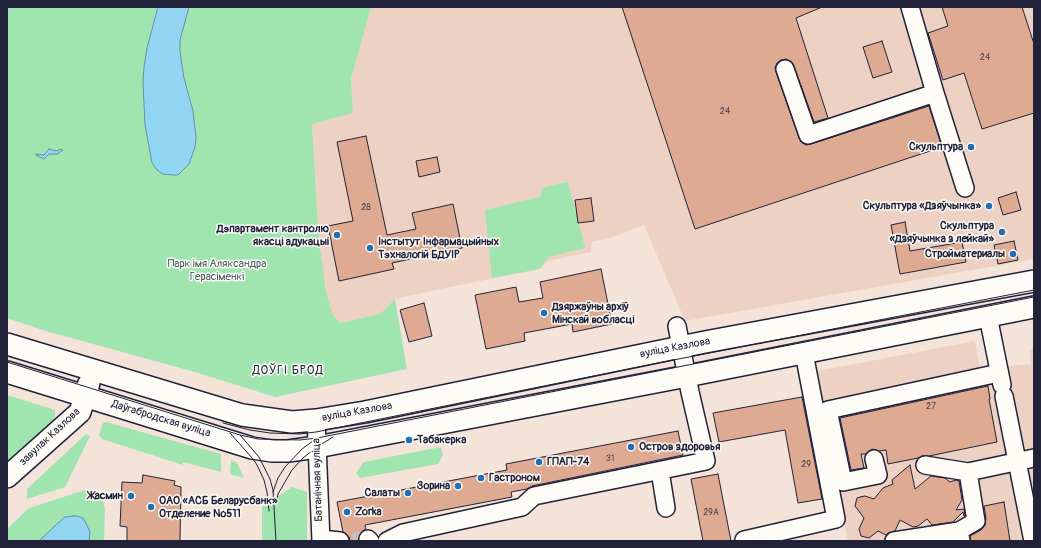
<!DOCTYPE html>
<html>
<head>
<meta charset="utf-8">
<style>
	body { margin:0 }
	#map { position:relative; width:1041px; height:548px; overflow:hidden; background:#f4e3d8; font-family:Pangolin,sans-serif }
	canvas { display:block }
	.frame { position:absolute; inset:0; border:8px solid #22223b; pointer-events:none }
</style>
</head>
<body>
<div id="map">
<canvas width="1041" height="548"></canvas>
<div class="frame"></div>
</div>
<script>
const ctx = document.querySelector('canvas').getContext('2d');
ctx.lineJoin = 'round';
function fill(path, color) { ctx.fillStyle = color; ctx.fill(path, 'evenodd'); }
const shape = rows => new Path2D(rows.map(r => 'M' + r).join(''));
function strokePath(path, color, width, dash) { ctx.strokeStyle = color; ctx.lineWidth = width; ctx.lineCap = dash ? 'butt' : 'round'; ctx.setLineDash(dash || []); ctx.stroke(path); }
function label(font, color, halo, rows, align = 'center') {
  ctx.font = font + ' Pangolin,sans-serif'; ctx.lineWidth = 3; ctx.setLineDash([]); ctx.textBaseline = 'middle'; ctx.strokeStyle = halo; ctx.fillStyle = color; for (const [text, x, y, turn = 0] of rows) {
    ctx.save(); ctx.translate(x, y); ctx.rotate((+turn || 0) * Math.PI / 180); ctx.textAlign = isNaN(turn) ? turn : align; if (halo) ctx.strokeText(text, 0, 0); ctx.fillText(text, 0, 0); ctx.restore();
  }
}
const built = shape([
	[371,7,1034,7,1034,259,685,321,644,225,610,238,592,242,591,252,548,261,540,269,455,286,395,299,381,314,341,323,332,314,326,291,319,240,312,123,353,113,351,79],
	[975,341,980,370,998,367,1031,364,1029,350,1034,349,1034,541,848,541,813,372]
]);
const green = shape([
	[7,7,158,7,147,48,144,67,143,82,145,125,152,163,173,175,178,174,184,170,193,154,195,147,196,138,193,111,184,78,180,52,180,40,189,7,371,7,351,79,353,113,312,124,319,240,326,291,332,314,341,323,380,314,395,299,407,369,275,397,195,372,46,331,7,318],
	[568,182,585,248,548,257,540,269,492,278,485,210,540,197,542,189,545,187],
	[980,327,981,330,811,363,810,357],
	[7,395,55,410,55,416,51,426,7,465],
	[106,422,221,454,221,472,183,462,183,465,102,439,99,435,103,423],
	[86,434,90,436,65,487,27,499,27,489],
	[441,447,443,455,438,464,360,478,356,473,364,462],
	[231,460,237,463,244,478,230,474],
	[292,487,307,492,307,541,262,541,262,507],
	[85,490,96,493,102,498,105,508,104,541,7,541,7,529,29,508]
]);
const water = shape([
	[158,7,189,7,180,40,180,52,184,78,193,111,196,138,195,147,189,164,178,175,173,175,163,174,157,170,152,163,145,125,143,82,144,67,147,48,158,7],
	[49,149,56,151,61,149,63,150,57,154,49,154,44,159,36,155,36,154,44,155,49,149],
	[73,516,78,516,84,519,90,532,89,541,39,541,58,523,65,517,73,516]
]);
const building = shape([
	[622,7,822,7,796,18,828,118,814,122,794,66,792,62,786,59,781,60,777,63,775,68,776,72,799,138,801,142,806,145,811,144,929,106,942,147,695,229,622,7],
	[942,7,1022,7,1034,44,1034,113,982,129,964,73,943,80,928,33,948,26,942,7],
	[882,41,892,72,873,78,863,47,882,41],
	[366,136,387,235,416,229,412,213,453,204,462,248,392,263,394,269,339,281,328,226,353,221,337,142,366,136],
	[437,157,440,172,419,177,416,161,437,157],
	[1016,192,1021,210,1003,215,998,198,1016,192],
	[591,198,594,221,578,223,575,200,591,198],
	[905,222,910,251,962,242,966,262,900,274,891,225,905,222],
	[1014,241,1018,260,998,264,994,245,1014,241],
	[601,269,612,324,573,332,572,324,524,333,525,341,486,349,475,295,516,287,519,302,543,298,540,282,601,269],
	[424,303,432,336,409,342,400,310,424,303],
	[988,386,990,399,989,399,997,442,929,456,922,456,918,458,888,464,886,450,879,451,872,449,866,454,861,454,864,468,851,470,840,418,988,386],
	[802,397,822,499,798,503,785,430,719,442,713,413,802,397],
	[678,431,683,455,532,486,527,489,511,492,512,497,365,525,366,529,361,532,358,536,358,541,350,541,349,537,343,532,337,502,507,470,506,464,678,431],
	[910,465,915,489,931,476,945,478,950,482,956,480,959,481,962,500,956,510,964,509,965,516,964,516,963,512,953,522,932,525,927,519,918,526,913,527,900,520,895,531,888,533,886,535,878,531,869,538,861,536,859,529,864,518,855,506,857,498,860,497,865,496,874,499,883,488,893,484,892,480,910,465],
	[718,474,731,541,703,541,691,479,718,474],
	[143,475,175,481,174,485,181,487,180,541,127,541,127,527,120,526,122,482,142,483,143,475],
	[1004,502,1010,541,971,541,970,536,981,530,985,525,986,519,984,506,1004,502]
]);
const minorTunnel = shape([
	[353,541,368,539]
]);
const minor = shape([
	[910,7,935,93],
	[785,69,808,135,935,93,965,188],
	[988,316,1002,385],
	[1004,396,1033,541],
	[316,420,321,541],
	[874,459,878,475,843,482,828,410,999,373],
	[925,465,968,472],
	[660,471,666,508],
	[959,531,976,521,968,472,1034,458],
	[321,539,340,541],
	[368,539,370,541],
	[744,540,836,519,804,353],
	[387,541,403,533,522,507,534,496,706,461,690,392,677,326],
	[894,541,959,531,961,541]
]);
const major = shape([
	[7,344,242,415,292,422,316,420,365,412,705,342,1034,281],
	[7,372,252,448,272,451,288,451,317,447,687,376,1034,307],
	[7,477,80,412,89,383]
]);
const tram = shape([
	[7,362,240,435,258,439,300,440,317,438,1034,297],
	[223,423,250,430,270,433,300,434,316,432,663,362,1034,290],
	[230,433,253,459,257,465,264,480,267,492,269,511],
	[240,435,259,457,270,479,273,490,276,541],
	[273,492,278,478,285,467,302,449,317,438],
	[276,503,278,494,292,470,303,458,317,447,333,437]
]);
const markers = [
	[971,147,4,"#1f6fb2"],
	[989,206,4,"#1f6fb2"],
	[1002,232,4,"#1f6fb2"],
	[337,235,4,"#1f6fb2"],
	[370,248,4,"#1f6fb2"],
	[1013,254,4,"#1f6fb2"],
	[544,313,4,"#1f6fb2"],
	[409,440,4,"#1f6fb2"],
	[631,447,4,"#1f6fb2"],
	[539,462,4,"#1f6fb2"],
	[481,478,4,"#1f6fb2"],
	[458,486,4,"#1f6fb2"],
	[408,493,4,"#1f6fb2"],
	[131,496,4,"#1f6fb2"],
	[151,507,4,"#1f6fb2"],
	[347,512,4,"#1f6fb2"]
];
const numberNames = [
	["24",985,58],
	["24",725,112],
	["28",366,208],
	["27",931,407],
	["31",610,459],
	["29",806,465],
	["29А",711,513]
];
const poiNames = [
	["Скульптура",963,147],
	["Скульптура «Дзяўчынка»",981,206],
	["Скульптура",994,226],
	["«Дзяўчынка з лейкай»",994,239],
	["Дэпартамент кантролю",329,229],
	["якасці адукацыі",329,242],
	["Інстытут Інфармацыйных",378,242,"left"],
	["Тэхналогій БДУІР",378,255,"left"],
	["Стройматериалы",1005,254],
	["Дзяржаўны архіў",552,307,"left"],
	["Мінскай вобласці",552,320,"left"],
	["Табакерка",417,440,"left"],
	["Остров здоровья",639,447,"left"],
	["ГПАП-74",547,462,"left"],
	["Гастроном",489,478,"left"],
	["Зорина",450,486],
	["Салаты",400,493],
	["Жасмин",123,496],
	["ОАО «АСБ Беларусбанк»",159,501,"left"],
	["Отделение №511",159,514,"left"],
	["Zorka",355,512,"left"]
];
const parkNames = [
	["Парк імя Аляксандра",217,264],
	["Герасіменкі",217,277]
];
const streetNames = [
	["вуліца Казлова",675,348,-11],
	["вуліца Казлова",357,412,-10],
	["Даўгабродская вуліца",161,419,17],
	["завулак Казлова",50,437,-43],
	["Батанічная вуліца",318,480,-92]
];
const neighbourhoodNames = [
	["ДОЎГІ БРОД",288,371]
];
fill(built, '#edd2c3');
fill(green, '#a0e4b0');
fill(water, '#91d5f3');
strokePath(water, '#658da9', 1);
fill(building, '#deaa91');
strokePath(building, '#22223b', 1);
strokePath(minorTunnel, '#cabcb9', 17, [17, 8]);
strokePath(minor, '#22223b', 20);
strokePath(major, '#22223b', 24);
strokePath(minor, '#fdfcf7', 17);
strokePath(major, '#fdfcf7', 21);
strokePath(tram, '#22223b', 1);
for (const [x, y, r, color] of markers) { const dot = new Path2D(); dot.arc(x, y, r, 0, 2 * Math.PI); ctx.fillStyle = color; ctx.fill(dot); strokePath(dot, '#fdfcf7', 1.5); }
label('9px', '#514450', null, numberNames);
label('bold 11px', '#22223b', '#fdfcf7', poiNames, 'right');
label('11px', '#485c5e', '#fdfcf7', parkNames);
label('11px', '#22223b', '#fdfcf7', streetNames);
ctx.letterSpacing = '1px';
label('12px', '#22223b', '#fdfcf7', neighbourhoodNames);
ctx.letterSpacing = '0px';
</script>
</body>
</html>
